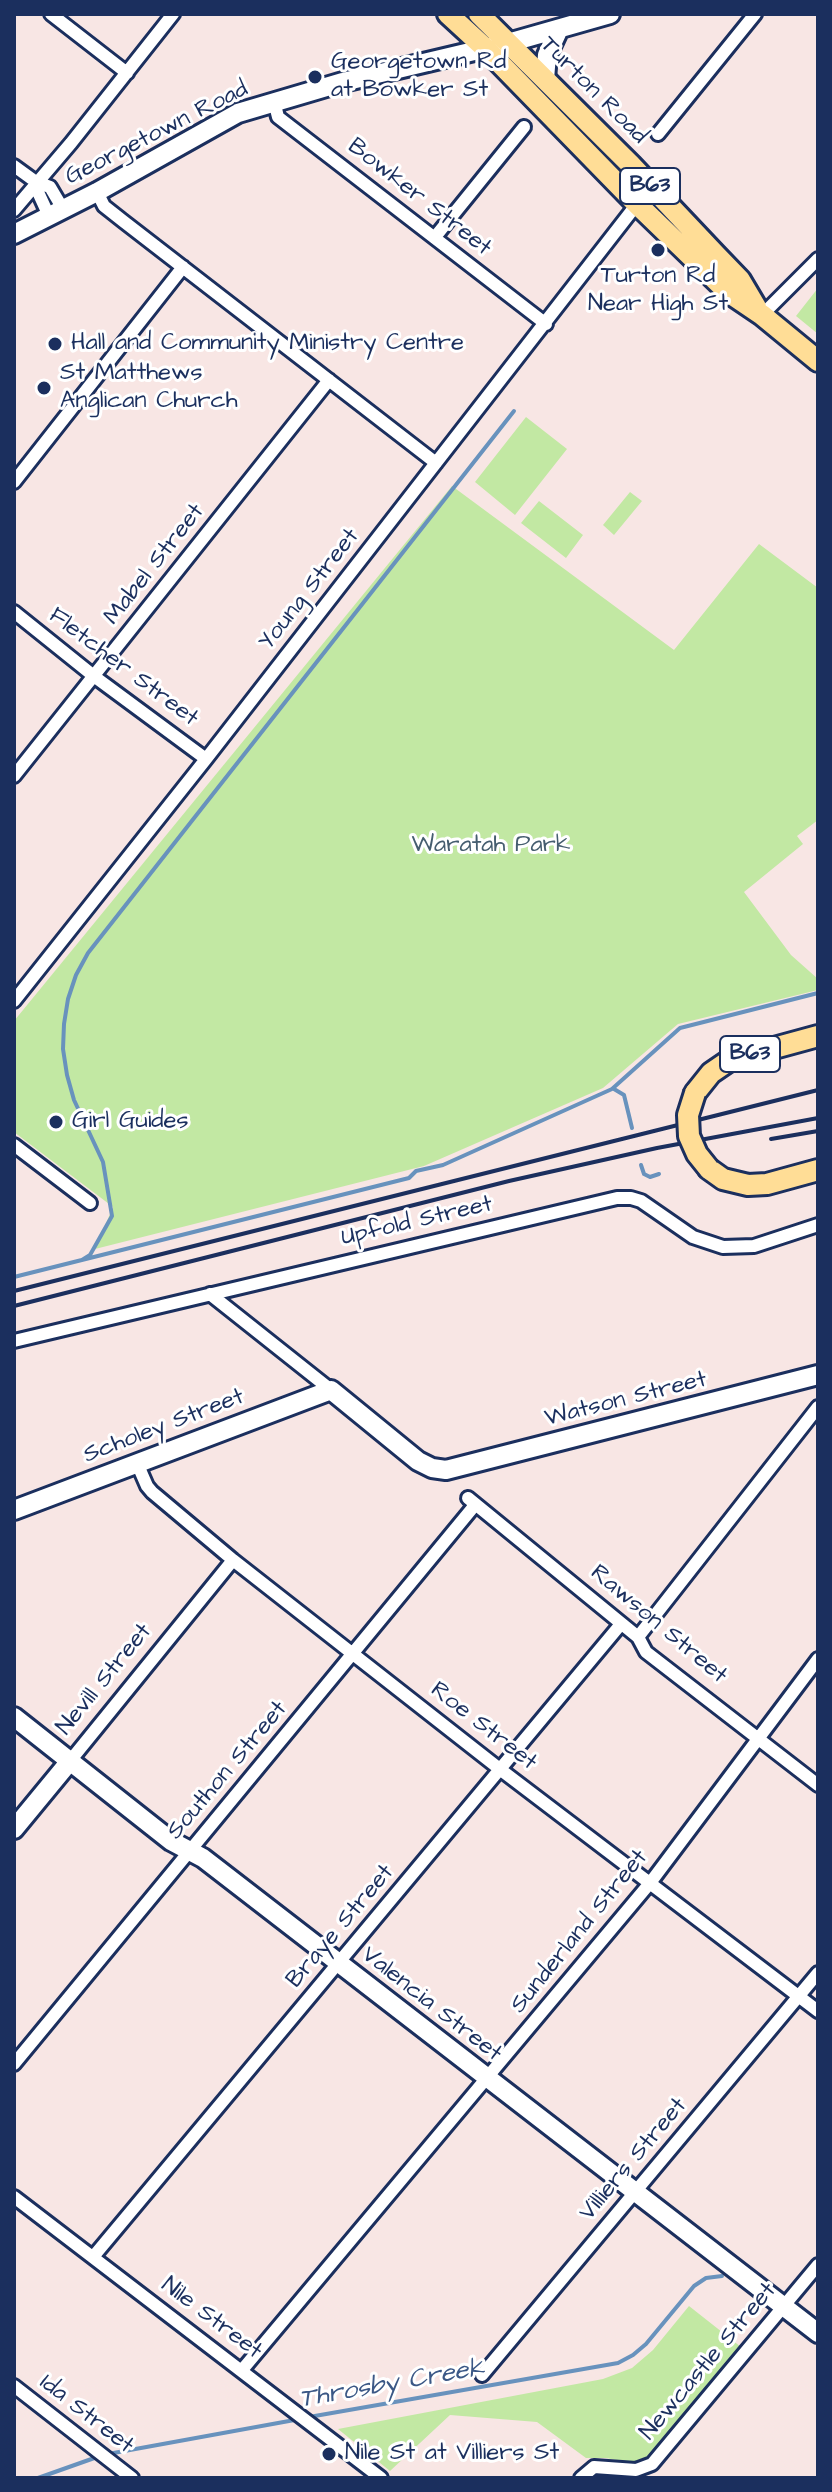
<!DOCTYPE html>
<html>
<head>
<meta charset="utf-8">
<style>
	body { margin:0 }
	#map { position:relative; width:832px; height:2492px; overflow:hidden; background:#f8e6e4; font-family:"Architects Daughter",sans-serif }
	canvas { display:block }
	.frame { position:absolute; inset:0; border:16px solid #1b2f5e; pointer-events:none }
</style>
</head>
<body>
<div id="map">
<canvas width="832" height="2492"></canvas>
<div class="frame"></div>
</div>
<script>
const ctx = document.querySelector('canvas').getContext('2d');
ctx.lineJoin = 'round';
function fill(path, color) { ctx.fillStyle = color; ctx.fill(path, 'evenodd'); }
const shape = rows => new Path2D(rows.map(r => 'M' + r).join(''));
function strokePath(path, color, width, dash) { ctx.strokeStyle = color; ctx.lineWidth = width; ctx.lineCap = dash ? 'butt' : 'round'; ctx.setLineDash(dash || []); ctx.stroke(path); }
function label(font, color, halo, rows, align = 'center') {
  ctx.font = font + ' "Architects Daughter",sans-serif'; ctx.lineWidth = 6; ctx.setLineDash([]); ctx.textBaseline = 'middle'; ctx.strokeStyle = halo; ctx.fillStyle = color; for (const [text, x, y, turn = 0] of rows) {
    ctx.save(); ctx.translate(x, y); ctx.rotate((+turn || 0) * Math.PI / 180); ctx.textAlign = isNaN(turn) ? turn : align; if (halo) ctx.strokeText(text, 0, 0); ctx.fillText(text, 0, 0); ctx.restore();
  }
}
const green = shape([
	[818,288,818,334,796,316],
	[526,417,567,449,515,515,475,482],
	[452,486,674,650,759,544,818,588,818,820,797,836,803,844,744,892,791,955,818,979,818,990,678,1024,603,1088,424,1166,95,1249,113,1207,14,1132,14,1021],
	[630,492,642,501,614,535,603,525],
	[539,501,583,535,566,558,521,523],
	[689,2306,741,2347,651,2455,636,2464,606,2458,586,2458,537,2422,450,2415,390,2471,338,2429,603,2379,632,2368,653,2350]
]);
const stream = shape([
	[614,1089,624,1095,632,1128],
	[641,1165,644,1174,650,1177,659,1174],
	[82,1260,90,1255,112,1216,103,1162,74,1100,67,1075,63,1049,64,1024,68,999,76,975,88,953,514,411],
	[14,1277,409,1178,416,1171,443,1165,612,1089,680,1028,818,993],
	[309,2417,618,2363,633,2355,646,2344,694,2286,706,2278,722,2276],
	[108,2454,300,2419],
	[38,2478,100,2456]
]);
const street = shape([
	[51,14,127,73],
	[274,101,278,117,546,324],
	[658,134,755,14],
	[14,166,36,182,50,187,63,209],
	[36,182,38,192,49,216],
	[97,192,104,206,123,221,436,463],
	[14,210,71,143,173,14],
	[435,237,524,127],
	[762,315,818,259],
	[14,482,183,267],
	[14,612,95,677,206,759],
	[14,776,329,380],
	[14,1001,206,759,637,204],
	[14,1145,90,1203],
	[210,1294,331,1390],
	[14,1341,617,1198,631,1198,641,1201,693,1237,723,1247,754,1246,818,1225],
	[137,1463,147,1486,152,1492,233,1560,501,1770,818,2011],
	[468,1498,638,1637,646,1652,818,1785],
	[638,1637,818,1407],
	[70,1761,233,1560],
	[14,2064,475,1505],
	[14,2197,381,2478],
	[93,2257,621,1624],
	[242,2370,650,1883,818,1659],
	[482,2375,818,1973],
	[14,2386,132,2478],
	[581,2478,594,2467,636,2470,652,2464,818,2265]
]);
const secondary = shape([
	[545,79,547,55,559,29],
	[14,234,97,192,238,113,343,82,508,43,610,14],
	[14,1510,331,1390,418,1461,432,1468,446,1470,818,1375],
	[14,1717,171,1841,203,1858,818,2333],
	[14,1829,70,1761]
]);
const primary = shape([
	[448,14,485,48,637,204,728,292,762,315,818,361],
	[479,14,631,165,715,254,740,280,756,307],
	[695,1093,711,1073,730,1060,818,1036],
	[709,1169,723,1179,748,1185,767,1184,818,1170]
]);
const rail = shape([
	[771,1139,818,1131],
	[14,1291,818,1090],
	[14,1306,509,1181,657,1148,818,1118]
]);
const primaryBridge = shape([
	[695,1093,688,1115,689,1136,697,1154,709,1169]
]);
const markers = [
	[315,77,8,"#1b2f5e"],
	[658,250,8,"#1b2f5e"],
	[55,344,8,"#1b2f5e"],
	[44,388,8,"#1b2f5e"],
	[56,1122,8,"#1b2f5e"],
	[329,2454,8,"#1b2f5e"]
];
const shields = [
	[650,186,60],
	[750,1054,60]
];
const shieldNames = [
	["B63",650,186],
	["B63",750,1054]
];
const poiNames = [
	["Georgetown Rd",331,63],
	["at Bowker St",331,91],
	["Turton Rd",658,277,"center"],
	["Near High St",658,305,"center"],
	["Hall and Community Ministry Centre",71,344],
	["St Matthews",60,374],
	["Anglican Church",60,402],
	["Girl Guides",72,1122],
	["Nile St at Villiers St",345,2454]
];
const streetNames = [
	["Turton Road",593,91,45],
	["Georgetown Road",157,134,-27],
	["Bowker Street",419,198,38],
	["Mabel Street",155,565,-52],
	["Young Street",310,590,-52],
	["Fletcher Street",123,668,37],
	["Upfold Street",417,1222,-13],
	["Watson Street",626,1400,-14],
	["Scholey Street",164,1427,-21],
	["Rawson Street",658,1625,40],
	["Nevill Street",105,1680,-51],
	["Roe Street",483,1727,38],
	["Southon Street",228,1771,-50],
	["Braye Street",341,1927,-50],
	["Sunderland Street",580,1932,-51],
	["Valencia Street",431,2005,38],
	["Villiers Street",634,2160,-50],
	["Nile Street",211,2319,37],
	["Newcastle Street",709,2362,-50],
	["Ida Street",86,2415,38]
];
const parkNames = [
	["Waratah Park",491,846]
];
const waterNames = [
	["Throsby Creek",392,2385,-10]
];
fill(green, '#c2e8a3');
strokePath(stream, '#6892bd', 4);
strokePath(street, '#1b2f5e', 18);
strokePath(secondary, '#1b2f5e', 24);
strokePath(primary, '#1b2f5e', 26);
strokePath(street, '#fff', 12);
strokePath(secondary, '#fff', 18);
strokePath(primary, '#ffdd96', 20);
strokePath(rail, '#1b2f5e', 4);
strokePath(primaryBridge, '#1b2f5e', 26, []);
strokePath(primaryBridge, '#ffdd96', 20);
for (const [x, y, r, color] of markers) { const dot = new Path2D(); dot.arc(x, y, r, 0, 2 * Math.PI); ctx.fillStyle = color; ctx.fill(dot); strokePath(dot, '#fff', 3); }
for (const [x, y, w] of shields) { const box = new Path2D(); box.roundRect(x - w / 2, y - 18, w, 36, 6); ctx.fillStyle = '#fff'; ctx.fill(box); strokePath(box, '#1b2f5e', 2); }
label('bold 22px', '#1b2f5e', null, shieldNames);
label('24px', '#1b2f5e', '#fff', poiNames, 'left');
label('24px', '#1b2f5e', '#fff', streetNames);
label('24px', '#455d6f', '#fff', parkNames);
label('italic 26px', '#3b5886', '#fff', waterNames);
</script>
</body>
</html>
